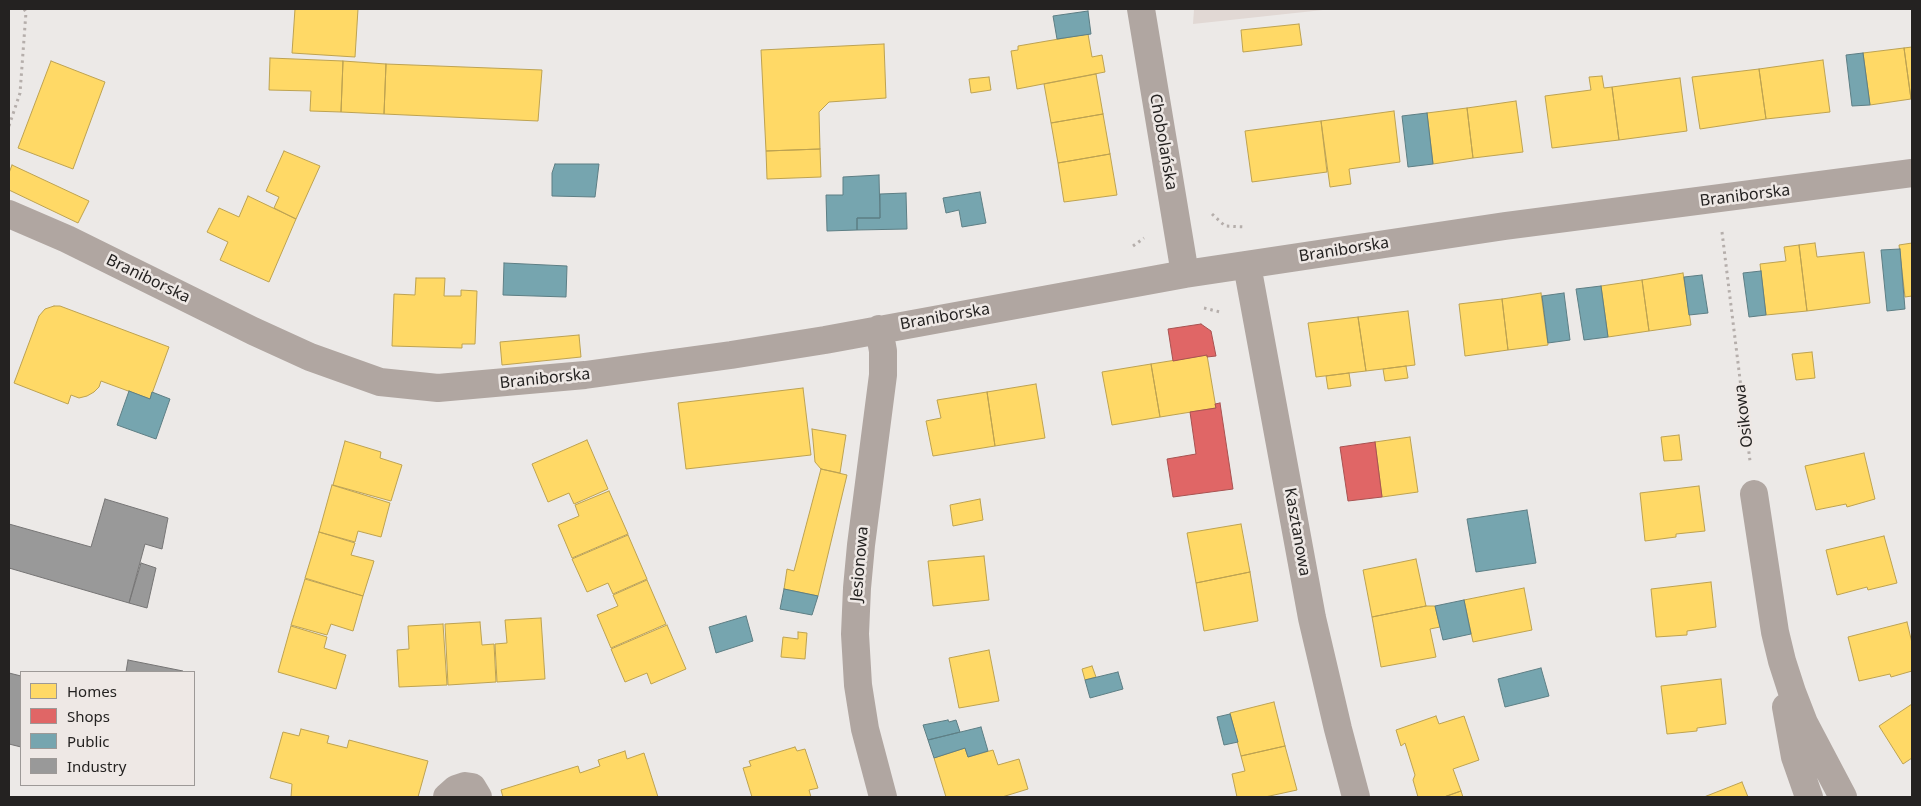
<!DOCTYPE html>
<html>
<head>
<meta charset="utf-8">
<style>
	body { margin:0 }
	#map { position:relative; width:1921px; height:806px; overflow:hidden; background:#ece9e7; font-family:"Noto Sans",sans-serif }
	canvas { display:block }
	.frame { position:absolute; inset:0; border:10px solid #242221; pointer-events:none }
	.legend { position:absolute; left:20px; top:671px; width:175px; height:115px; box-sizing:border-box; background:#eee8e5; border:1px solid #9d9997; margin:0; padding:6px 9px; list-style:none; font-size:15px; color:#242221 }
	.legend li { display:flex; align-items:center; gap:10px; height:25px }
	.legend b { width:25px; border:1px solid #9d9997 }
</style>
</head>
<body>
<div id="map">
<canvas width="1921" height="806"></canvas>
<div class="frame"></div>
<ul class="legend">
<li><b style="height:14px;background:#ffd966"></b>Homes</li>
<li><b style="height:14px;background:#e06666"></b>Shops</li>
<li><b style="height:14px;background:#76a5af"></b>Public</li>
<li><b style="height:14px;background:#999"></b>Industry</li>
</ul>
</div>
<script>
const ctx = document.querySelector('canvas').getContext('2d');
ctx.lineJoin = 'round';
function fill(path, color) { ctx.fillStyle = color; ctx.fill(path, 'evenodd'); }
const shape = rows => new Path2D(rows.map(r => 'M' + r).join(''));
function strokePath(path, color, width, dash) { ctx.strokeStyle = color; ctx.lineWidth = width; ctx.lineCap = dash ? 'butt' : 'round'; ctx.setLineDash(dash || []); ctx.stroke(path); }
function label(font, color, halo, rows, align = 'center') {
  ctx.font = font + ' "Noto Sans",sans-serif'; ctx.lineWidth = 5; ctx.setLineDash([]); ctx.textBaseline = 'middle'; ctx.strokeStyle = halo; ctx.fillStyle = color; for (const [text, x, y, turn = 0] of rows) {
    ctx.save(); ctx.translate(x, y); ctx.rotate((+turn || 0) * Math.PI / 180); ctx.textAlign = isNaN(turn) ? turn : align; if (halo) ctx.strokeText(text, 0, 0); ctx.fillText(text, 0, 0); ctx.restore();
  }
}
const built = shape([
	[1194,9,1332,9,1193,24]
]);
const homes = shape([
	[295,9,358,9,355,57,292,53,295,9],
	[1299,24,1302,45,1243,52,1241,30,1299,24],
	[1088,34,1092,57,1102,55,1105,72,1017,89,1011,51,1018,50,1018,46,1088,34],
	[884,44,886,98,829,102,819,112,820,149,766,151,761,50,884,44],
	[1912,47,1912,99,1911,99,1904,48,1912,47],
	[1904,48,1911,99,1870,105,1863,53,1904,48],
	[270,58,343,61,341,112,310,111,311,91,269,90,270,58],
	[1823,60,1830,112,1766,119,1759,69,1823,60],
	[51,61,105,82,73,169,18,148,51,61],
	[343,61,386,64,384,114,341,112,343,61],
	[386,64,542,70,538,121,384,114,386,64],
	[1759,69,1766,119,1700,129,1692,77,1759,69],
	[1096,74,1103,114,1051,123,1044,84,1096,74],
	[1602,76,1604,88,1612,87,1619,140,1552,148,1545,96,1591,90,1589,77,1602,76],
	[989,77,991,90,971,93,969,79,989,77],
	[1680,78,1687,131,1619,140,1612,87,1680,78],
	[1516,101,1523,152,1473,158,1467,108,1516,101],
	[1467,108,1473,158,1433,164,1427,113,1467,108],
	[1394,111,1400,162,1349,169,1351,184,1330,187,1321,121,1394,111],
	[1103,114,1110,154,1058,163,1051,123,1103,114],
	[1321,121,1327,172,1252,182,1245,131,1321,121],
	[820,149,821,177,767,179,766,151,820,149],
	[284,151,320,166,296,219,274,208,279,197,266,191,284,151],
	[1110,154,1117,195,1064,202,1058,163,1110,154],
	[12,165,89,201,78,223,9,190,9,173,12,165],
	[248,196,296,219,269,282,220,260,228,242,207,232,219,208,239,217,248,196],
	[1815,243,1817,257,1864,252,1870,303,1807,311,1799,245,1815,243],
	[1912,243,1912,296,1905,297,1899,245,1912,243],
	[1799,245,1807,311,1766,315,1760,264,1786,261,1784,247,1799,245],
	[1683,273,1691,325,1649,331,1642,280,1683,273],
	[416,278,445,278,444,296,461,296,461,290,477,291,475,344,462,344,462,348,392,346,394,294,415,295,416,278],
	[1642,280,1649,331,1608,337,1601,286,1642,280],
	[1541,293,1548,345,1508,350,1502,299,1541,293],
	[1502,299,1508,350,1465,356,1459,304,1502,299],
	[54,306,60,306,169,347,150,399,101,381,99,387,94,392,87,396,79,398,71,395,68,404,14,383,39,316,45,309,54,306],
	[1408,311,1415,365,1366,371,1358,317,1408,311],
	[1358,317,1366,371,1316,377,1308,323,1358,317],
	[579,335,581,357,502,365,500,342,579,335],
	[1812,352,1815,378,1796,380,1792,354,1812,352],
	[1207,355,1216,408,1160,417,1151,364,1207,355],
	[1151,364,1160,417,1112,425,1102,372,1151,364],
	[1406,366,1408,378,1385,381,1383,369,1406,366],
	[1349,373,1351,386,1328,389,1326,376,1349,373],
	[1036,384,1045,438,995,446,987,392,1036,384],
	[803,388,811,455,686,469,678,403,803,388],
	[987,392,995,446,933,456,926,421,941,418,937,400,987,392],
	[812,429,846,435,840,473,821,469,815,462,812,429],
	[1679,435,1682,460,1664,461,1661,437,1679,435],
	[1410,437,1418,492,1382,497,1375,442,1410,437],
	[587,440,608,489,574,504,569,493,548,502,532,464,587,440],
	[345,441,381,452,380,458,402,465,391,501,333,485,345,441],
	[1864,453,1875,499,1847,507,1846,504,1816,510,1805,466,1864,453],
	[821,469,847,475,818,596,784,589,787,569,794,571,821,469],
	[332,485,390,503,381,537,358,531,355,542,319,532,332,485],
	[1699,486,1705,531,1676,534,1676,537,1645,541,1640,493,1699,486],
	[609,491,628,534,572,558,558,525,579,516,575,505,609,491],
	[980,499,983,520,953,526,950,505,980,499],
	[1241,524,1250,572,1196,583,1187,533,1241,524],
	[319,532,355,543,351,555,374,561,363,596,305,578,319,532],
	[628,535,647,579,613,594,608,583,587,592,572,559,628,535],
	[1884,536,1897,583,1868,590,1867,587,1837,595,1826,550,1884,536],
	[984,556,989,600,933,606,928,561,984,556],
	[1416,559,1426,606,1372,617,1363,570,1416,559],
	[1250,572,1258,621,1204,631,1196,583,1250,572],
	[305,579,363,596,353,631,331,624,327,635,291,625,305,579],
	[647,580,666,624,611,648,597,615,618,606,613,595,647,580],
	[1711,582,1716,627,1687,631,1687,635,1656,637,1651,589,1711,582],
	[1524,588,1532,630,1473,642,1464,600,1524,588],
	[1426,606,1435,606,1440,627,1430,629,1436,657,1381,667,1372,617,1426,606],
	[541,618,545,679,497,682,495,644,507,643,505,620,541,618],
	[480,622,482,645,494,644,496,682,448,685,445,624,480,622],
	[1907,622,1912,643,1912,671,1891,677,1890,674,1859,681,1848,637,1907,622],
	[443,624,447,685,399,687,397,650,409,649,408,626,443,624],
	[667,625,686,669,651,684,647,673,625,682,611,649,667,625],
	[291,626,327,637,324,648,346,655,336,689,278,672,291,626],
	[798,632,807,633,805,659,781,657,783,637,798,639,798,632],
	[989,650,999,701,959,708,949,658,989,650],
	[1092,666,1096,677,1085,680,1082,669,1092,666],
	[1721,679,1726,724,1697,728,1697,731,1667,734,1661,686,1721,679],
	[1274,702,1285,746,1241,756,1230,713,1274,702],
	[1912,704,1912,758,1903,764,1879,726,1912,704],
	[1436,716,1439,724,1464,716,1479,760,1453,769,1461,791,1444,797,1418,797,1413,780,1415,775,1405,743,1401,746,1396,730,1436,716],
	[301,729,329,736,327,743,347,748,349,740,428,761,418,797,291,797,292,784,270,778,283,732,299,736,301,729],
	[1285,746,1297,790,1265,797,1237,797,1232,774,1245,771,1241,756,1285,746],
	[795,747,797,751,805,749,818,788,809,790,811,797,752,797,743,768,751,766,749,761,795,747],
	[965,748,968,757,993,750,998,765,1019,759,1028,789,1002,797,946,797,934,758,965,748],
	[625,751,627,759,644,753,658,797,503,797,501,790,578,766,580,773,600,766,598,760,625,751],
	[1742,782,1748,797,1704,797,1742,782],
	[1461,791,1463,797,1444,797,1461,791]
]);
const shops = shape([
	[1201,324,1211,331,1216,356,1207,357,1207,355,1173,361,1168,329,1201,324],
	[1220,403,1233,489,1173,497,1167,459,1196,454,1190,412,1216,408,1215,404,1220,403],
	[1375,442,1382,497,1348,501,1340,447,1375,442]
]);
const public = shape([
	[1088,11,1091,34,1057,39,1053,16,1088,11],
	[1863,53,1870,105,1852,106,1846,55,1863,53],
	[1427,113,1433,164,1408,167,1402,116,1427,113],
	[555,164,599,164,595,197,552,196,552,173,555,164],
	[879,175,880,218,857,218,857,230,827,231,826,195,843,195,843,177,879,175],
	[980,192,986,223,962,227,959,210,946,213,943,198,980,192],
	[906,193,907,229,857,230,857,218,880,218,880,194,906,193],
	[1900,249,1905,309,1887,311,1881,250,1900,249],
	[504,263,567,266,566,297,503,295,504,263],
	[1761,271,1766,315,1749,317,1743,273,1761,271],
	[1702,275,1708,313,1689,315,1684,277,1702,275],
	[1601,286,1608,337,1584,340,1576,289,1601,286],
	[1564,293,1570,340,1548,343,1542,296,1564,293],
	[129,391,150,399,152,392,170,399,156,439,117,425,129,391],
	[1527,510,1536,563,1476,572,1467,519,1527,510],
	[784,589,818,596,812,615,780,609,784,589],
	[1464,600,1471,634,1443,640,1435,606,1464,600],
	[746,616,753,641,716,653,709,627,746,616],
	[1541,668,1549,696,1505,707,1498,679,1541,668],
	[1118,672,1123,689,1090,698,1085,680,1118,672],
	[1230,714,1238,742,1224,745,1217,717,1230,714],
	[948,720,949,722,956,720,960,732,928,740,923,725,948,720],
	[981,727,988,751,968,757,965,748,934,758,928,740,981,727]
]);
const industry = shape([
	[105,499,168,518,162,549,145,544,129,603,9,568,9,524,91,547,105,499],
	[141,563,156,568,147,608,129,603,141,563],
	[128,660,183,671,183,672,126,672,128,660],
	[9,673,21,676,21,747,9,744,9,673]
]);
const path = shape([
	[9,126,20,93,26,12,24,9],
	[1212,214,1225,226,1246,227],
	[1722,232,1750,461],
	[1133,246,1144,238],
	[1204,308,1220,312]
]);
const minor = shape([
	[1141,9,1185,274],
	[9,214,67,239,253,331,310,357,380,382,438,388,585,375,731,355,825,340,1185,274,1505,226,1912,173],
	[1247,265,1312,618,1338,729,1356,797],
	[879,329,883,351,883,375,861,545,857,588,855,634,858,685,865,729,883,797],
	[1754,494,1775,632,1782,661,1792,692,1804,723,1843,797],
	[1786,707,1795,757,1809,797],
	[447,797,456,789,465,786,472,787,478,797]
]);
const streetNames = [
	["Chobolańska",1163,142,80],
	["Braniborska",1745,196,-7],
	["Braniborska",1344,250,-9],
	["Braniborska",148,279,26],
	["Braniborska",945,317,-10],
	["Braniborska",545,379,-6],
	["Osikowa",1744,416,-97],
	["Kasztanowa",1297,532,80],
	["Jesionowa",860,564,-85]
];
fill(built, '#e1d8d4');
fill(homes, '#ffd966');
strokePath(homes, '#bda251', 1);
fill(shops, '#e06666');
strokePath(shops, '#a85251', 1);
fill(public, '#76a5af');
strokePath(public, '#5d7e84', 1);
fill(industry, '#999');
strokePath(industry, '#767575', 1);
strokePath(path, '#b5aeab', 3, [2.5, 4]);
strokePath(minor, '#b0a6a1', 28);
label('16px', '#242221', '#eee8e5', streetNames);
</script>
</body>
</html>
